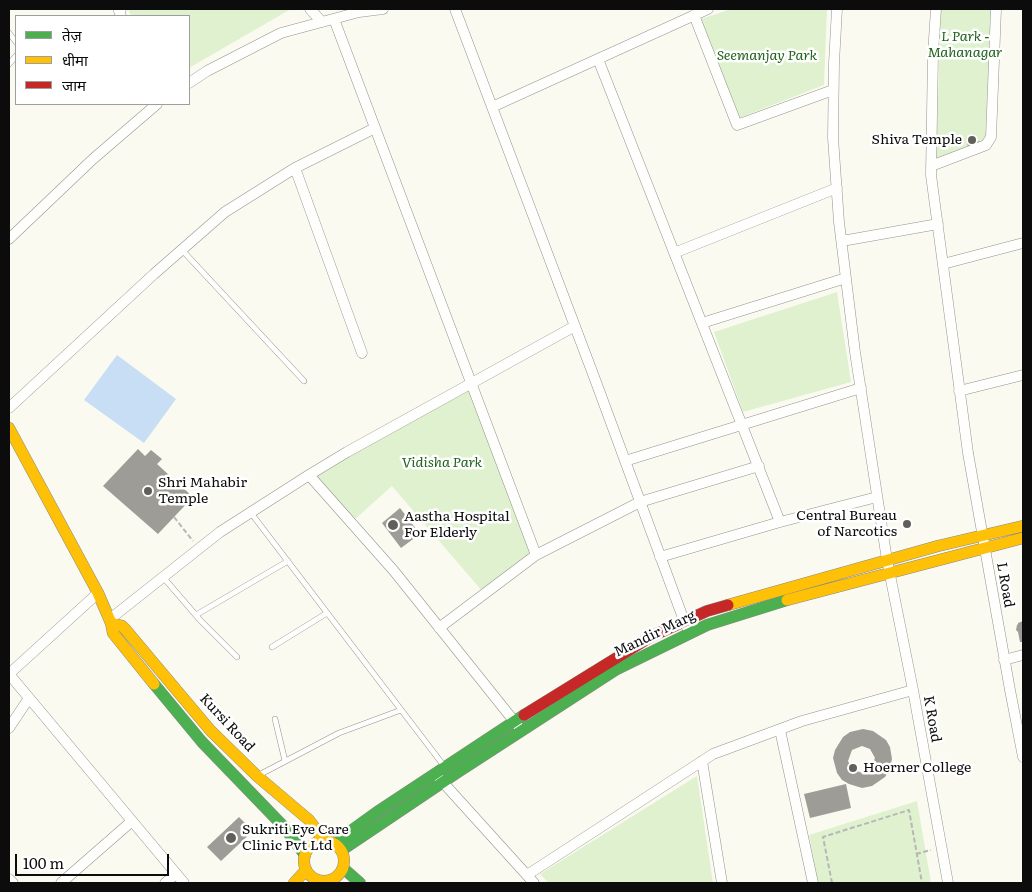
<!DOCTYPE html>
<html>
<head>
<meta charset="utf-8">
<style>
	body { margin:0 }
	#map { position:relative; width:1032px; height:892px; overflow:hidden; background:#fbfaf0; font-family:Literata,"Noto Sans Devanagari",serif }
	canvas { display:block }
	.frame { position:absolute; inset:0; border:10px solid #0c0c0c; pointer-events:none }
	.legend { position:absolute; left:15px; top:15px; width:175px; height:90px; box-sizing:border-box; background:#fff; border:1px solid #9e9e9e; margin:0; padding:6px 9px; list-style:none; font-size:15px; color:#0c0c0c }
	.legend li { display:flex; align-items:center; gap:10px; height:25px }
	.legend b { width:25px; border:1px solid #9e9e9e }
	.scale { position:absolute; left:15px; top:854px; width:154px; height:22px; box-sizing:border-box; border:2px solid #0c0c0c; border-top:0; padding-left:6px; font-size:15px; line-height:18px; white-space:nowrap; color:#0c0c0c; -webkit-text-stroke:4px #fff; paint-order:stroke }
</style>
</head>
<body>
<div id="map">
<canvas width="1032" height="892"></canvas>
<div class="frame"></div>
<ul class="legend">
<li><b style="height:6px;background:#4caf50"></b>तेज़</li>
<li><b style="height:6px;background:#ffc107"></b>धीमा</li>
<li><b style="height:6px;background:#c62828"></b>जाम</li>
</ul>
<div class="scale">100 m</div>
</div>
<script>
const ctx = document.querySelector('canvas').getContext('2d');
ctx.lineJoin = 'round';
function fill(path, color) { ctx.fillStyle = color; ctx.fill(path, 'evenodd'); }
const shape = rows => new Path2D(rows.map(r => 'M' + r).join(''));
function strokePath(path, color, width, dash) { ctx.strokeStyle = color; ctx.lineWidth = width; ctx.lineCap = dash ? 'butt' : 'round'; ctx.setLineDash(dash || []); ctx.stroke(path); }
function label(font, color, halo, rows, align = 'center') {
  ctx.font = font + ' Literata,serif'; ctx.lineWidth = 5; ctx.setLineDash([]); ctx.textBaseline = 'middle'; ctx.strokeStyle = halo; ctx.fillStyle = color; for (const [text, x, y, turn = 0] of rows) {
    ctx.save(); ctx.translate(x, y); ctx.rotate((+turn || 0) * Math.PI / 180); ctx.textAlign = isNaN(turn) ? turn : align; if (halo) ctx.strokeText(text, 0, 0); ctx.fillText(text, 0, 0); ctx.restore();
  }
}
const green = shape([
	[131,9,291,9,189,68,189,16,131,16,129,11],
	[731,9,827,9,824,85,739,118,701,19],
	[941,9,991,9,986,139,936,161],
	[837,292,851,382,743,412,714,332],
	[469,386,533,555,482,591,392,486,354,520,315,476],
	[697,776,713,883,549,883,540,874],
	[917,801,931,883,818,883,809,835]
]);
const water = shape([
	[117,355,176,399,144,443,84,400]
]);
const building = shape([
	[974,134,979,142,968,147,966,138],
	[138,449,145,456,151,450,162,459,157,464,193,497,158,534,103,486],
	[400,508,420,534,401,548,382,523],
	[1023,621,1023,642,1020,642,1018,632,1016,630,1017,625,1018,624,1018,623],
	[863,729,873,731,886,740,890,747,892,759,889,771,885,777,872,786,862,788,849,784,842,780,837,773,833,758,835,750,843,737,850,732],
	[862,746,870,749,875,758,871,768,862,773,852,769,848,761,852,750],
	[846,784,851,808,810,818,804,794],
	[239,817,253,831,221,861,207,847]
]);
const path = shape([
	[174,517,193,541],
	[916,854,931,850],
	[832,883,823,837,909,810,922,883]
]);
const lane = shape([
	[9,33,16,42],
	[9,64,16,56],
	[182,250,304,381],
	[251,513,444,766],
	[163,577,200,620,237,657],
	[196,615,288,561],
	[272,647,327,613],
	[275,719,285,761],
	[259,775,339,733,401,710]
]);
const street = shape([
	[121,9,119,11,121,16],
	[310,9,322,22],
	[455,9,596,382,686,626],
	[837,9,834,63,833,138,839,222,855,352,887,560,913,690,948,883],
	[936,9,933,54,931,175,968,453,1010,690,1023,757],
	[694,15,737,125,833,90],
	[334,19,536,555],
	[598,59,780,522],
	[189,83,207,71,281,33,359,12,383,9],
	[492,107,708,9],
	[931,166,986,145,991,137,996,9],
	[295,168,362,353],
	[9,239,93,159,157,104],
	[842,241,938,224],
	[674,253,837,188],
	[943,264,1023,243],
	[702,323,846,278],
	[959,391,1023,375],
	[9,408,154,274,225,212,295,168,375,128],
	[625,461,861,388],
	[309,475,394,571,518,726],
	[660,557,780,522,877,497],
	[98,593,9,674,184,883],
	[110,619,220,532,309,475,347,452,575,326],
	[439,628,536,555,640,502,759,466],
	[1004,660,1023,655],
	[9,728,29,698],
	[780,730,813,883],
	[702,761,722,883],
	[439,778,534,883],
	[527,875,713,754,802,721,913,690],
	[9,879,13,883],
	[61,883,132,821],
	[165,883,176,874]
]);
const fast = shape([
	[154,684,202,742,284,827,305,855],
	[334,843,377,812,524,715],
	[342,850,458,772,617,669,707,625,787,600],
	[343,868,360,883]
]);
const slow = shape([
	[9,428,98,593,111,623,113,633,154,684],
	[787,600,1023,538],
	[728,605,938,546,1023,526],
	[111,623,122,626,126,630,210,730,257,776,309,820,324,840],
	'304 861a20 20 0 1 1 40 0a20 20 0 1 1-40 0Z',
	[294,883,306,870]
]);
const jam = shape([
	[524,715,652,636,707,611,728,605]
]);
const markers = [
	[972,140,5,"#605f5c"],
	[148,491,5,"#605f5c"],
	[907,524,5,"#605f5c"],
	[393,525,6,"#605f5c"],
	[853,768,5,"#605f5c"],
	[231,838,6,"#605f5c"]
];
const parkNames = [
	["L Park -",965,37],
	["Mahanagar",965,53],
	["Seemanjay Park",767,56],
	["Vidisha Park",442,463]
];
const poiNames = [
	["Shiva Temple",962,140,"right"],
	["Shri Mahabir",158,483],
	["Temple",158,499],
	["Central Bureau",897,516,"right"],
	["of Narcotics",897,532,"right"],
	["Aastha Hospital",404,517],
	["For Elderly",404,533],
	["Hoerner College",863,768],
	["Sukriti Eye Care",242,830],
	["Clinic Pvt Ltd",242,846]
];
const streetNames = [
	["L Road",1005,585,80],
	["Mandir Marg",655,634,-26],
	["K Road",932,719,80],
	["Kursi Road",227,723,47]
];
fill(green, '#e0f1d0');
fill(water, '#c7def4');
fill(building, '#9e9c96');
strokePath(lane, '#94938f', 6);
strokePath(street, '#94938f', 11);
strokePath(fast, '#8a8a85', 12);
strokePath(slow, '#8a8a85', 12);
strokePath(jam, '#8a8a85', 12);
strokePath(path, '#b7b7b5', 2, [5, 2.5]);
strokePath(lane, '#fefefd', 5);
strokePath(street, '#fefefd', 10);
strokePath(fast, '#4caf50', 11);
strokePath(slow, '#ffc107', 11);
strokePath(jam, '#c62828', 11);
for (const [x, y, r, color] of markers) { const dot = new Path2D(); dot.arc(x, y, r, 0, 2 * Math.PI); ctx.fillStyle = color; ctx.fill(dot); strokePath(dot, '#fff', 2); }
label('italic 14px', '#21631d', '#fff', parkNames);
label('14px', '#0c0c0c', '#fff', poiNames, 'left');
label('14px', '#0c0c0c', '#fff', streetNames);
</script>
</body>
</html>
